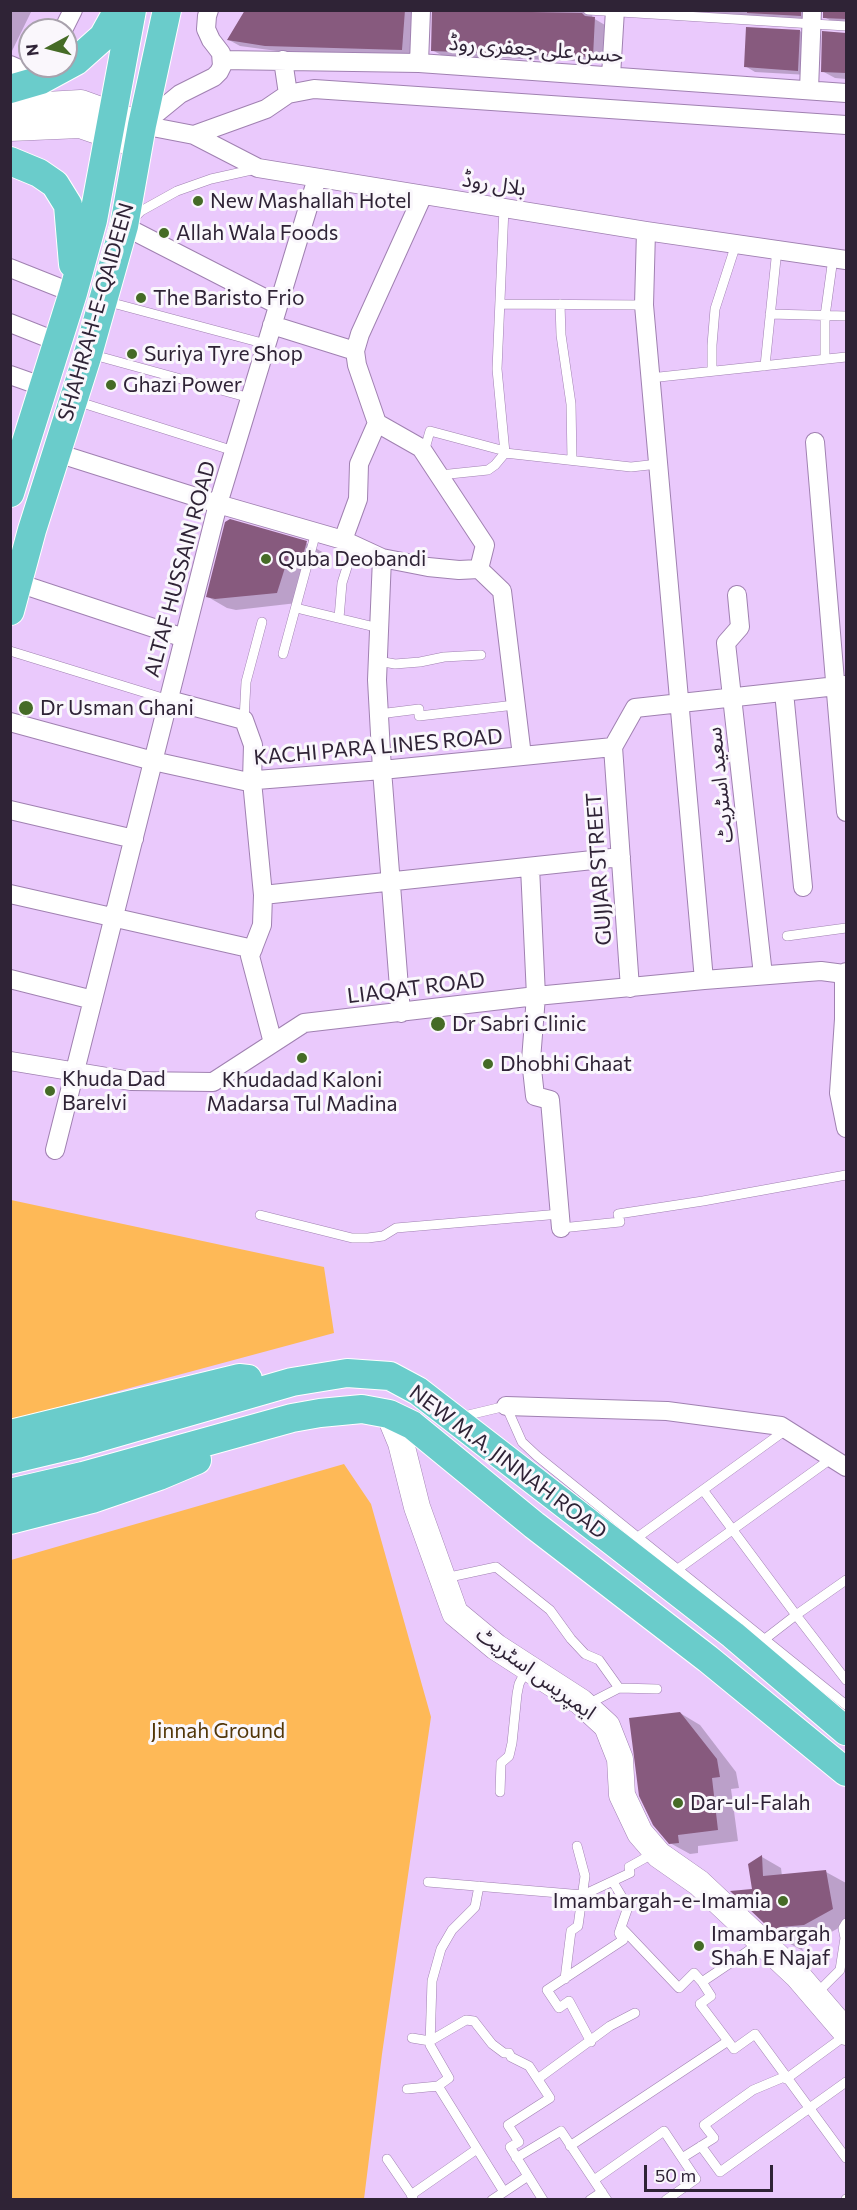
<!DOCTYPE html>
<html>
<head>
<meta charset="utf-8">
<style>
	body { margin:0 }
	#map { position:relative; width:857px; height:2210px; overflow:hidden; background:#eac9fc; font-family:Commissioner,sans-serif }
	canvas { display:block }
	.frame { position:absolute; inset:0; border:12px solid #2f2336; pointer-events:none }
	.north { position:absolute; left:18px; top:18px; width:60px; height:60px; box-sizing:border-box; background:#faf7fc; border:2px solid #a9a2ad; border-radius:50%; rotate:263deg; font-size:16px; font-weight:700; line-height:24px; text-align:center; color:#2f2336 }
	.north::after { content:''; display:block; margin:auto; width:21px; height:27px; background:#456b26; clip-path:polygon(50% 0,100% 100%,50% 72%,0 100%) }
	.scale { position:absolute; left:644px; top:2165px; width:129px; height:27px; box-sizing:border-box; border:3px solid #2f2336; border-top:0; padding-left:8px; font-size:18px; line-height:21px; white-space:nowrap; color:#2f2336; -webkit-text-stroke:4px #faf7fc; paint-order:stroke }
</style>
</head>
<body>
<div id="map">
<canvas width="857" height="2210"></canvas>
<div class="frame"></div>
<div class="north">N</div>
<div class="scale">50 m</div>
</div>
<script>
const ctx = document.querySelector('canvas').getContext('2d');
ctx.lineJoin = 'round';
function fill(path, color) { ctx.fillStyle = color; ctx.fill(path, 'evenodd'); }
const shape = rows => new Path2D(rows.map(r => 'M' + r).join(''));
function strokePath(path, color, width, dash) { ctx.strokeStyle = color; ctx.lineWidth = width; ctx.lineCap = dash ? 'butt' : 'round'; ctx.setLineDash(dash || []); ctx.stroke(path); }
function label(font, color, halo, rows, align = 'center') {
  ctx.font = font + ' Commissioner,"Noto Sans Arabic",sans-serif'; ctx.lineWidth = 6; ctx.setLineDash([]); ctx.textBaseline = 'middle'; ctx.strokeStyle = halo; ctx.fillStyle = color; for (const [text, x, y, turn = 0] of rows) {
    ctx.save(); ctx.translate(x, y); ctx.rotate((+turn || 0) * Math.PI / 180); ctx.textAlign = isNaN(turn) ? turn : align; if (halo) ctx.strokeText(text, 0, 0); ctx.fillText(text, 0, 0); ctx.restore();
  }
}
const green = shape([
	[11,1200,324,1267,334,1333,11,1420],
	[344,1464,371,1504,431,1717,382,2054,364,2199,11,2199,11,1560]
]);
const shadow = shape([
	[10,10,32,10,10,55],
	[247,10,416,10,413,55,277,51,240,46,229,40],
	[434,10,596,10,592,16,593,18,605,25,604,62,443,56,432,50],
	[639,10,815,10,813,23],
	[824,10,846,10,846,25,837,24,824,17],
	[800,31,809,37,808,75,755,72,745,66],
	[824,33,846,34,846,79,835,78,822,71],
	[306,543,326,554,322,569,309,565,297,603,236,610,227,608,208,597],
	[680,1713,700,1725,736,1772,739,1788,731,1789,738,1841,698,1846,698,1853,690,1854,670,1843],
	[762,1857,781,1868,782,1876,826,1872,846,1883,846,1924,824,1936,799,1937,803,1951,785,1941,733,1893,753,1890]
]);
const building = shape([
	[245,10,405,10,402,50,265,46,227,40],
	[432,10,582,13,585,16,595,17,593,57,431,51],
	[747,10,801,10,801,16,747,13],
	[823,10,846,10,846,19,823,18],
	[746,27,800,30,798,71,744,67],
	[822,31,846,33,846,73,821,72],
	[230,519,307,541,302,559,289,555,277,593,215,599,206,597,225,522],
	[680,1712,717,1759,720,1777,712,1778,718,1830,678,1835,679,1843,669,1844,653,1825,639,1796,629,1718],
	[762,1855,763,1876,826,1870,833,1909,804,1925,780,1927,784,1942,730,1891,752,1889,748,1864]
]);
const lane = shape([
	[588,10,846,26],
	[134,218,141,211,177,191,211,179,256,169],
	[105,301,266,344],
	[500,304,644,305],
	[560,304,561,335,571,404,572,460],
	[770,314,846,316],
	[90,354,250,398],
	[825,359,825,316,833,258],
	[765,366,777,249],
	[712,371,712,345,715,309,736,244],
	[650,378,846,357],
	[76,401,234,451],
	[424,452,430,431,505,451],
	[505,453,631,467,658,464],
	[440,475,488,470,495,465,505,453,497,369,504,208],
	[296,608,379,628],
	[339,618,342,583,354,545],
	[10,651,169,700],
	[283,654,316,532],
	[378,661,395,664,420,662,444,657,481,655],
	[379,714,419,709,419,716,515,705],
	[244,720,246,682,262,622],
	[787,936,846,928],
	[260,1215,352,1238,368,1238,383,1236,396,1228,560,1214],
	[561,1228,620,1222,618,1214,703,1201,846,1175],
	[460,1417,506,1406,522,1442,537,1456,846,1705],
	[703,1490,796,1615,846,1680],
	[638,1537,787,1429],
	[678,1569,832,1458],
	[445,1578,496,1567,550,1610,571,1639,585,1654,599,1660,619,1688],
	[765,1639,796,1615,846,1580],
	[588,1704,619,1688,657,1689],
	[500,1792,501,1763,509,1756,512,1743,517,1694,519,1684,527,1668],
	[428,1882,583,1895,630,1873,629,1867,654,1853],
	[621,1927,679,1988,694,1973,702,1982],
	[760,1943,702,1982,711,1996,700,2004,734,2049,755,2034,846,2158],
	[565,1979,571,1931,578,1926,585,1876,577,1846],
	[816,1994,840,1970,845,1938,843,1928,846,1923],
	[412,2038,430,2041,466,2020,474,2021,492,2044,504,2053,509,2053,511,2057,529,2066,550,2098,508,2125,519,2142,510,2147,543,2200],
	[591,2042,569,2001,559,2008,547,1990,623,1940,619,1933,628,1907,613,1882],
	[539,2078,610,2026,635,2013],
	[786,2079,846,2035],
	[438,2086,449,2078,430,2045,432,1981,441,1949,452,1930,475,1907,479,1886],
	[407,2089,438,2086,504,2192],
	[570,2146,728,2041],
	[701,2146,720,2172,846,2082],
	[516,2158,561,2131,607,2200],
	[682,2158,714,2138,704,2125,753,2090,784,2077],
	[387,2159,413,2197],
	[594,2180,664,2131,696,2179,666,2200],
	[411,2195,477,2149],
	[492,2200,528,2176],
	[590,2200,602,2192],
	[846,2200,846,2199]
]);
const street = shape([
	[63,30,73,10],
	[222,60,419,63,846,93],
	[283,60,288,94],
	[419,63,421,10],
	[10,65,42,79],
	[611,76,615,10],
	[809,90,812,10],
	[142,125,194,135,258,168,646,231,846,260],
	[142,125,180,94,214,77,219,72,222,66,221,53,211,40,206,29,207,16,209,10],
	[194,135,266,109,288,94,314,89,846,125],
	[423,195,360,334,355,351,357,365,377,423,421,448,485,545,479,569],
	[124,226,278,305],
	[646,231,644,305,704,980],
	[10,268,73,293],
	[10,323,58,342],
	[272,325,355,351],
	[10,375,44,387],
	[815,442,846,812],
	[57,453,218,504,343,540,382,558,428,567,459,570,479,569],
	[343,540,358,499,359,464,377,423],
	[382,558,377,680,382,770,401,1013],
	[479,569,502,591,522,756],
	[18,583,184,638],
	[737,595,740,627,726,643,763,975],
	[784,692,803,887],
	[169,700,244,720,253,745,252,781,263,895,262,925,250,956,273,1043],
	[10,722,153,761,244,781,382,770,613,747],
	[613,747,635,708,846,685],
	[613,747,630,988],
	[10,810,134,839],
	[530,867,536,996,531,1060,535,1096,550,1100,561,1228],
	[10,894,253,949],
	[263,895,621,857],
	[846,972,844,974,844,1019,839,1093,846,1128],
	[10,979,93,1000],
	[10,1061,131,1081,213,1082,304,1023,536,996,704,980,821,971,844,974],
	[55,1150,218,504,317,178],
	[506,1406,667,1411,781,1426,846,1467]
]);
const secondary = shape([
	[10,107,81,103,142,125],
	[10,128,80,125,138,145],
	[389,1414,401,1443,417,1507,455,1613,496,1647,581,1702,607,1726,620,1759,622,1795,640,1833,659,1855,699,1883,798,1976,846,2032]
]);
const primary = shape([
	[10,89,41,80,76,61,103,37,118,10],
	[10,161,39,173,55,184,68,205,73,264],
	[10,493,73,293,93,220,132,10],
	[10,611,32,530,88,354,124,226,142,125,167,10],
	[10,1434,239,1378,248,1379],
	[10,1460,77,1444,292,1382,347,1373,390,1376,418,1391,616,1544,733,1635,846,1731],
	[10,1493,83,1476,292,1418,320,1413,362,1409,389,1414,412,1425,534,1525,708,1659,846,1772],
	[10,1520,92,1499,159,1476,197,1460]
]);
const markers = [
	[198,201,6,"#456b26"],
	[164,233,6,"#456b26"],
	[141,298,6,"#456b26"],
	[132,354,6,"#456b26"],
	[111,385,6,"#456b26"],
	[266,559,6,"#456b26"],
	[26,708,8,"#456b26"],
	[438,1024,8,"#456b26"],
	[302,1058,6,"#456b26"],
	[488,1064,6,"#456b26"],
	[50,1091,6,"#456b26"],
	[678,1803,6,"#456b26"],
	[783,1901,6,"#456b26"],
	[699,1946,6,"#456b26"]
];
const streetNames = [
	["حسن علی جعفری روڈ",536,49,4],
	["بلال روڈ",494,184,9],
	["SHAHRAH-E-QAIDEEN",96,312,-74],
	["ALTAF HUSSAIN ROAD",180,569,-75],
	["KACHI PARA LINES ROAD",378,747,-5],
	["سعید اسٹریٹ",720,785,-96],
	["GUJJAR STREET",599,869,-94],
	["LIAQAT ROAD",416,988,-7],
	["NEW M.A. JINNAH ROAD",508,1462,37],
	["ایمپریس اسٹریٹ",536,1673,36]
];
const poiNames = [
	["New Mashallah Hotel",210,201],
	["Allah Wala Foods",176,233],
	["The Baristo Frio",153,298],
	["Suriya Tyre Shop",144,354],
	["Ghazi Power",123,385],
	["Quba Deobandi",278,559],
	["Dr Usman Ghani",40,708],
	["Dr Sabri Clinic",452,1024],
	["Dhobhi Ghaat",500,1064],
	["Khuda Dad",62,1079],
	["Barelvi",62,1103],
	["Khudadad Kaloni",302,1080,"center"],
	["Madarsa Tul Madina",302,1104,"center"],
	["Dar-ul-Falah",690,1803],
	["Imambargah-e-Imamia",771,1901,"right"],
	["Imambargah",711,1934],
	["Shah E Najaf",711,1958]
];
const parkNames = [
	["Jinnah Ground",218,1731]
];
fill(green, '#feb957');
fill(shadow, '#0003');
fill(building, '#875a7e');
strokePath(lane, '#a081b1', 10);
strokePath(street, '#a081b1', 20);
strokePath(secondary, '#a081b1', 27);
strokePath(primary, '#fff', 30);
strokePath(lane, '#fff', 9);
strokePath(street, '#fff', 18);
strokePath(secondary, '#fff', 26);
strokePath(primary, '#6acccb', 28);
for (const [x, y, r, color] of markers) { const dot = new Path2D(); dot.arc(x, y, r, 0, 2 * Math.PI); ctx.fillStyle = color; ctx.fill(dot); strokePath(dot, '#faf7fc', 2); }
label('21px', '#2f2336', '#faf7fc', streetNames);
label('21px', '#2f2336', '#faf7fc', poiNames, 'left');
label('21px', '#523608', '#faf7fc', parkNames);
</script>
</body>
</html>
